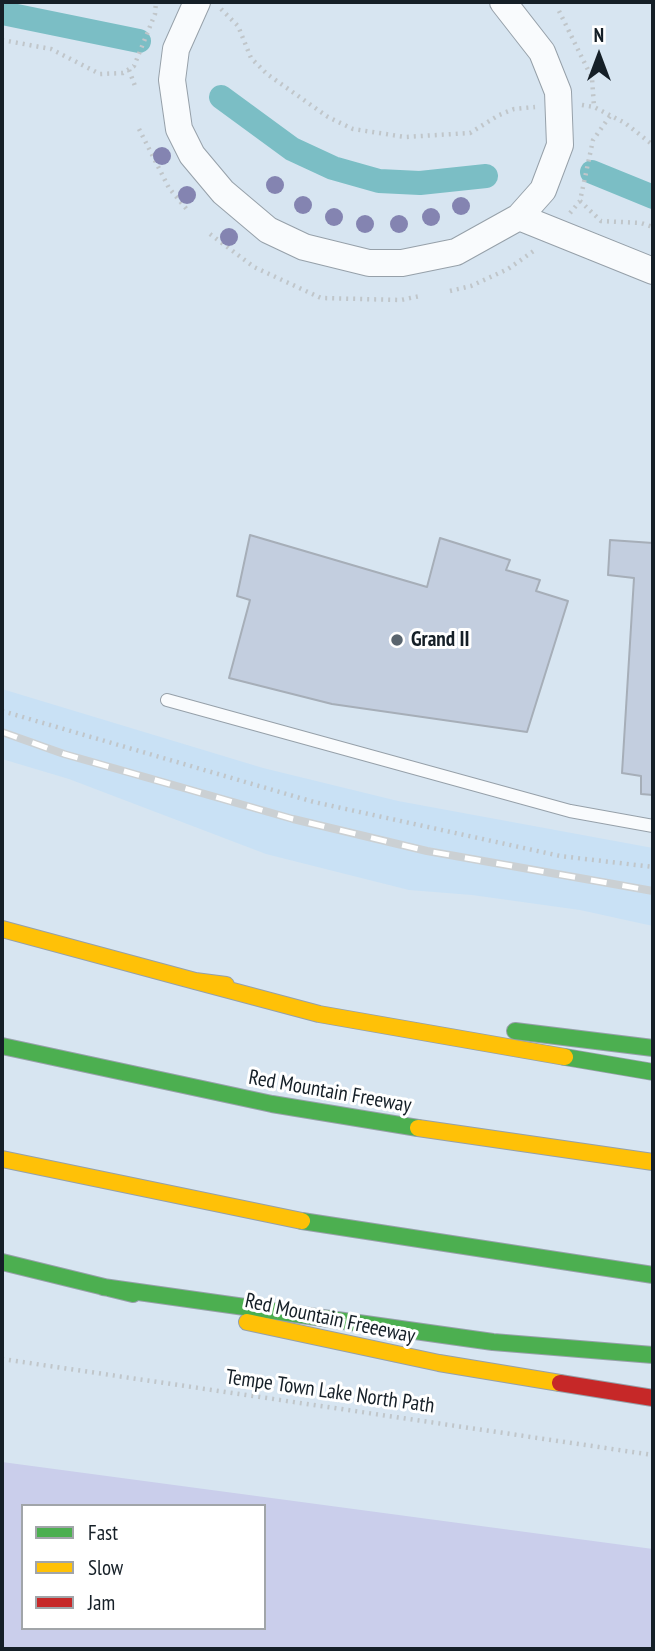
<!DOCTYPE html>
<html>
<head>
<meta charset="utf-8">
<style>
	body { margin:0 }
	#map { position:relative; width:655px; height:1651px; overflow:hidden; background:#d7e5f1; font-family:"PT Sans Narrow",sans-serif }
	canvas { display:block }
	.frame { position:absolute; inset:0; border:4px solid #151f27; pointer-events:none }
	.legend { position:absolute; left:21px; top:1504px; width:245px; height:126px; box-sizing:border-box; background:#fff; border:2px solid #a1a5a9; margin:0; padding:9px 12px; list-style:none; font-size:21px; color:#151f27 }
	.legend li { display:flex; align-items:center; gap:14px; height:35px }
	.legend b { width:35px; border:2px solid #a1a5a9 }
	.north { position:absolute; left:564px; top:21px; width:70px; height:70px; -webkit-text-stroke:5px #fff; paint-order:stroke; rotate:0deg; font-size:19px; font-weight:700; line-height:28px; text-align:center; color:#151f27 }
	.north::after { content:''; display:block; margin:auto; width:24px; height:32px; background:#151f27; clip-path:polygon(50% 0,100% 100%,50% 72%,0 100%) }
</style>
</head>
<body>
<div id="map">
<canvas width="655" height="1651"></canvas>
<div class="frame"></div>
<ul class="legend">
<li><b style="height:9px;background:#4caf50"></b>Fast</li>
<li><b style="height:9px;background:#ffc107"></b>Slow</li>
<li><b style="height:9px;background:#c62828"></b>Jam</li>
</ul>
<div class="north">N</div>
</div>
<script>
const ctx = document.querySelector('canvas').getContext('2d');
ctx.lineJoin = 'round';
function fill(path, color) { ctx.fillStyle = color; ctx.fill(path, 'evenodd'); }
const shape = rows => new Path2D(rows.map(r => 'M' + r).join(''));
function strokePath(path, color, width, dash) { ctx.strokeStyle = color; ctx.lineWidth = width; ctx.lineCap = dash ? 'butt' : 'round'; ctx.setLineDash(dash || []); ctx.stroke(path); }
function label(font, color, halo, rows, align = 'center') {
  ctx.font = font + ' "PT Sans Narrow",sans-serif'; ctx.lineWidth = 6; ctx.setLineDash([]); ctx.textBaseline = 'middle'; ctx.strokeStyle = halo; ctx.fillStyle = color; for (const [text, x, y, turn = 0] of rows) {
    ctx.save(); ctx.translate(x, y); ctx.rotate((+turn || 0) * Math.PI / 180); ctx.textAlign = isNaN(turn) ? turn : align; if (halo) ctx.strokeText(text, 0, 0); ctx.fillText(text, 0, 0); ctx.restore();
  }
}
const built = shape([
	[2,689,263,768,398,801,653,848,653,926,580,910,472,895,409,890,266,854,69,779,2,759]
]);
const green = shape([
	[2,1462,653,1549,653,1649,2,1649],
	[23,1506,264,1506,264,1628,23,1628]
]);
const canal = shape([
	[2,13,139,41],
	[221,97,292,149,333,168,379,181,420,183,486,176],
	[592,172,653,197]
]);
const building = shape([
	[250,535,427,587,440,538,510,560,506,570,540,580,536,591,568,601,527,732,332,704,229,678,250,600,237,596,250,535],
	[610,540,653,543,653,795,641,794,641,776,622,773,634,578,608,575,610,540]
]);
const path = shape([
	[221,9,238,26,251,58,267,74,328,117,353,129,405,137,470,133,499,115,514,109,535,107],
	[559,11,592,78,594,107],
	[2,40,51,49,100,74,123,73,134,66,155,14,156,2],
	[129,70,135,86],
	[582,105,594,107,625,123,653,145],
	[139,129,169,188,189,212],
	[580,201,601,221,641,223,653,227],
	[570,213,580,201,593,140,610,116],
	[210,234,254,267,321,298,401,300,420,296],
	[450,291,471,286,508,269,535,250],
	[2,711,314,802,560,856,653,867],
	[2,1359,653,1455]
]);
const lane = shape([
	[167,700,570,811,653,826]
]);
const street = shape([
	[197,2,176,49,172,80,179,129,192,155,223,192,268,230,304,247,369,263,402,263,456,252,519,217,543,190,560,145,558,92,542,52,503,2],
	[519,217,653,271]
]);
const fast = shape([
	[515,1031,653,1048],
	[2,1046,272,1104,418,1128],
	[565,1057,653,1072],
	[302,1221,653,1275],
	[2,1262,133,1294],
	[103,1287,493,1342,653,1355]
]);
const slow = shape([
	[2,929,195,981,226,985],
	[195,981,319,1014,565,1057],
	[418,1128,653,1162],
	[2,1159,302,1221],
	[247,1322,439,1363,560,1383]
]);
const jam = shape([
	[560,1383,653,1398]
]);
const rail = shape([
	[2,732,64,754,293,819,427,851,653,891]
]);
const trees = [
	[162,156],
	[275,185],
	[187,195],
	[303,205],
	[461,206],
	[334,217],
	[431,217],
	[365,224],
	[399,224],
	[229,237]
];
const markers = [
	[397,640,7,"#59646e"]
];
const poiNames = [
	["Grand II",411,640]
];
const streetNames = [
	["Red Mountain Freeway",330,1092,10],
	["Red Mountain Freeeway",330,1319,12],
	["Tempe Town Lake North Path",330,1392,8]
];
fill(built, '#c9e1f5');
fill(green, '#caceeb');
strokePath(canal, '#7bbec5', 24);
fill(building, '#c3cedf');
strokePath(building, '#a6aeb8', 2);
strokePath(lane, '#96a0a9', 14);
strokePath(street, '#96a0a9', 28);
strokePath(fast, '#96a0a9', 18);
strokePath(slow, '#96a0a9', 18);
strokePath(jam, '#96a0a9', 18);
strokePath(path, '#c0c6ca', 4.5, [2, 5]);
strokePath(lane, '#f9fbfd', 12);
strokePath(street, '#f9fbfd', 26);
strokePath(fast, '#4caf50', 16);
strokePath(slow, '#ffc107', 16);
strokePath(jam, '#c62828', 16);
strokePath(rail, '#cbd0d3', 8);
strokePath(rail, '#fff', 5, [16]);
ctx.fillStyle = '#8484b1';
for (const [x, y] of trees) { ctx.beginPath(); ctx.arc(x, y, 9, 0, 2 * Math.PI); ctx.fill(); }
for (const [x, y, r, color] of markers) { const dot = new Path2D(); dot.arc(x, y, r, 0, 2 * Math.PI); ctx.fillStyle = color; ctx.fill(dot); strokePath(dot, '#fff', 2.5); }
label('bold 21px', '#151f27', '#fff', poiNames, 'left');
label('21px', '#151f27', '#fff', streetNames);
</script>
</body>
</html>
